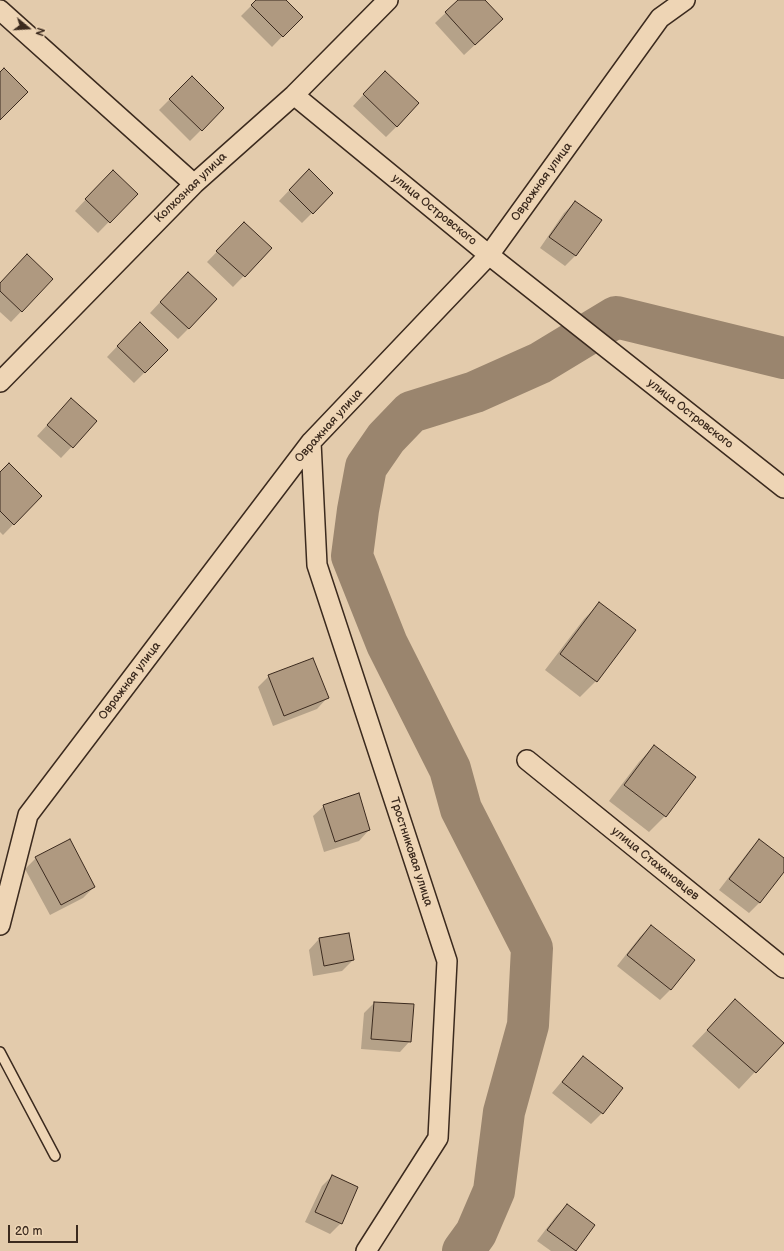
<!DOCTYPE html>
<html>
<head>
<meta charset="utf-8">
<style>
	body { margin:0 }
	#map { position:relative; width:784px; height:1251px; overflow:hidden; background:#e3cbac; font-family:"Balsamiq Sans",sans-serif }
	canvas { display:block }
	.north { position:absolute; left:8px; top:8px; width:40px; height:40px; -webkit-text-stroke:3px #eed5b5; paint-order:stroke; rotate:108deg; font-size:11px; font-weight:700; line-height:16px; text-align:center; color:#3b2a1e }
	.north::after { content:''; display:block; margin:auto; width:14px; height:18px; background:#3b2a1e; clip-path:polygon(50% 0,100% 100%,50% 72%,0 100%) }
	.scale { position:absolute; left:8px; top:1225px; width:70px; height:18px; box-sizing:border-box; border:2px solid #3b2a1e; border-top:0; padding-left:5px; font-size:12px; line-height:14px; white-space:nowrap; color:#3b2a1e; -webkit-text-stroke:3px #eed5b5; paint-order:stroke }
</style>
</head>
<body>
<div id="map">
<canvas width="784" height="1251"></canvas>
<div class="north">N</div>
<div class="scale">20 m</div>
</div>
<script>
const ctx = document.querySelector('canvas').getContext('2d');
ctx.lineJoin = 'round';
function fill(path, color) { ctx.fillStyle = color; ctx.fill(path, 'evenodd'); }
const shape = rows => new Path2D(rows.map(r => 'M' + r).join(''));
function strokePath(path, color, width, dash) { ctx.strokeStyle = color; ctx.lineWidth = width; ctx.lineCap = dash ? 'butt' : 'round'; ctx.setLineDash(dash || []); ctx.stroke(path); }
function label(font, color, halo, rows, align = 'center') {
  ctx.font = font + ' "Balsamiq Sans",sans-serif'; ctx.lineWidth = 3; ctx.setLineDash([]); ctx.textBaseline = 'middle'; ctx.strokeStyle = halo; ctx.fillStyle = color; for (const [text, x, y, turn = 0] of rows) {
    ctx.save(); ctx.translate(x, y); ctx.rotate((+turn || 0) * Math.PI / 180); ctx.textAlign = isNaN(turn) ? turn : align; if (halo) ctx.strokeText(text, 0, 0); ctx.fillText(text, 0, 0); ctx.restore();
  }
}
const shadow = shape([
	[257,0,284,0,301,17,272,47,241,16],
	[459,0,484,0,491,30,464,55,435,23],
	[192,77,223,108,190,141,159,110],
	[374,83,397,126,386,137,353,106],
	[298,181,332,193,302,223,279,201],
	[102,182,136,194,98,233,75,211],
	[575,202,576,255,565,266,540,248,564,213],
	[234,234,271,248,233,287,207,262],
	[52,279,11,322,0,312,0,284],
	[177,284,189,328,178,339,150,313],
	[129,334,167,350,134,383,107,357],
	[71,399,96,421,61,458,37,436],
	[0,473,41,496,3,535,0,532],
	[600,603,596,681,580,697,545,670,584,619],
	[269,676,327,698,317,709,273,726,258,687],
	[654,746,665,816,649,832,609,801,639,762],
	[324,806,369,830,359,841,324,852,313,816],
	[759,840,784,859,784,870,760,902,749,913,719,890,749,851],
	[36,858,94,887,83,898,50,915,25,869],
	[651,926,671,989,660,1000,617,966,640,937],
	[319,939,353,960,342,971,313,976,309,950],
	[735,1001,782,1043,739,1089,692,1046],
	[374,1003,410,1041,400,1052,361,1049,364,1013],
	[583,1057,622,1088,602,1113,591,1124,552,1093,573,1068],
	[332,1176,341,1223,330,1234,305,1222,322,1186],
	[567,1205,594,1225,575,1251,551,1251,537,1241,556,1216]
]);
const river = shape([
	[463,1251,476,1233,494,1191,504,1112,528,1025,532,948,461,809,450,769,387,644,352,556,358,510,366,467,386,438,411,412,475,392,540,363,616,317,784,358]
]);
const building = shape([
	[256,0,286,0,303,17,283,37,251,5,256,0],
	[458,0,485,0,503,19,475,45,445,12,458,0],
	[4,68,28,92,0,120,0,72,4,68],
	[385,71,419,103,397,127,363,94,385,71],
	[192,76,224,108,202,131,169,99,192,76],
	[309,169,333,193,313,214,289,190,309,169],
	[113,170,138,194,110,223,85,199,113,170],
	[575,201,602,220,576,256,549,237,575,201],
	[244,222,272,248,245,277,216,251,244,222],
	[27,254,53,279,22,312,0,291,0,283,27,254],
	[188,272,217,299,189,329,160,302,188,272],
	[140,322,168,350,145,373,117,346,140,322],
	[71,398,97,421,73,448,47,425,71,398],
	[9,463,42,496,14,525,0,511,0,472,9,463],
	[599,602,636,630,597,682,560,654,599,602],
	[313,658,329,698,284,716,268,675,313,658],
	[654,745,696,777,666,817,624,785,654,745],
	[359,793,370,830,335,842,323,805,359,793],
	[70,839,95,887,61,905,35,857,70,839],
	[759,839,784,858,784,872,760,903,729,879,759,839],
	[651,925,695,960,671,990,627,955,651,925],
	[349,933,354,960,324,966,319,938,349,933],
	[735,999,784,1043,756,1073,707,1030,735,999],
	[374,1002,414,1004,411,1042,371,1039,374,1002],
	[583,1056,623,1088,603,1114,562,1082,583,1056],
	[332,1175,358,1187,342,1224,315,1212,332,1175],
	[567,1204,595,1225,576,1251,547,1230,567,1204]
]);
const service = shape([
	[0,1052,55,1156]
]);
const minor = shape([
	[0,10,194,184],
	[294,95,489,255,784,488],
	[0,382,194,184,294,95,388,0],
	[311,442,317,565,447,961,438,1138,366,1251],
	[527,760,784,968],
	[0,925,28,815,311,442,489,255,660,18,685,0]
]);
const streetNames = [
	["Овражная улица",542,182,-54],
	["Колхозная улица",191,188,-44],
	["улица Островского",434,210,39],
	["улица Островского",690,414,38],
	["Овражная улица",329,426,-48],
	["Овражная улица",130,681,-53],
	["Тростниковая улица",411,852,72],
	["улица Стахановцев",655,864,39]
];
fill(shadow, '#0003');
strokePath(river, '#9a856e', 42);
fill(building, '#af9980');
strokePath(building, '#3b2a1e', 1);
strokePath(service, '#3b2a1e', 12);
strokePath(minor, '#3b2a1e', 22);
strokePath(service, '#eed5b5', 9);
strokePath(minor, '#eed5b5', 19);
label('12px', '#3b2a1e', '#eed5b5', streetNames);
</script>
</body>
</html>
